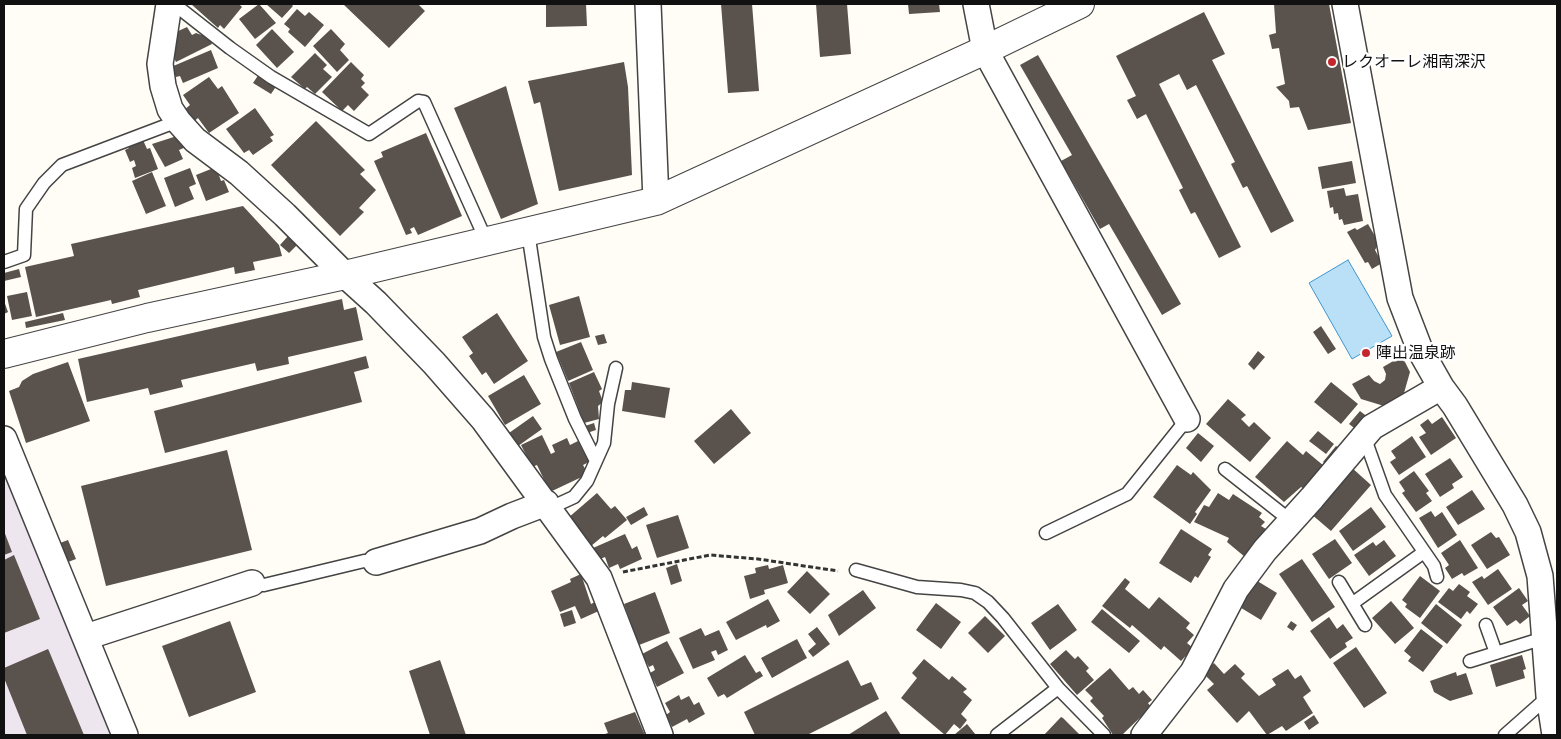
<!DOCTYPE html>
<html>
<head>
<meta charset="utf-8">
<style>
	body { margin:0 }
	#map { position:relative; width:1561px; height:739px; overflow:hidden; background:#fffdf5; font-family:"PT Serif",serif }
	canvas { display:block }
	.frame { position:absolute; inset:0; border:5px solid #111; pointer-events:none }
</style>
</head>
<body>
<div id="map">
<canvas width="1561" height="739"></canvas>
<div class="frame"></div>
</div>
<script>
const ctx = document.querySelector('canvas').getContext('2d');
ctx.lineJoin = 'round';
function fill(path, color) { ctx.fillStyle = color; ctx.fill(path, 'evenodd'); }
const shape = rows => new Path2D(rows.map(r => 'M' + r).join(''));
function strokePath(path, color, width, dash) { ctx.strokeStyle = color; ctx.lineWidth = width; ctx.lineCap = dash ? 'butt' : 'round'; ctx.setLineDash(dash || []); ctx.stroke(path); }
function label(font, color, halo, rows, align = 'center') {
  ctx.font = font + ' "PT Serif","Noto Sans JP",serif'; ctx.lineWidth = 5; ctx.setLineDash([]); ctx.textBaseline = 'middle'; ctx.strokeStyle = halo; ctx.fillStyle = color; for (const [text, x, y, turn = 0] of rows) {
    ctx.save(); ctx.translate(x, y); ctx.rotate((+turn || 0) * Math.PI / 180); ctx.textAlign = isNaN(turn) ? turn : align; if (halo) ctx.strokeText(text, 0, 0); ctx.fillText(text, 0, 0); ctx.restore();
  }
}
const industrial = shape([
	[4,472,64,620,110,735,4,735]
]);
const water = shape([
	[1348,260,1392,336,1352,359,1309,283,1348,260]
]);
const building = shape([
	[191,4,239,4,242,7,224,29,220,25,218,28],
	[259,4,276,23,255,39,239,19],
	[266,4,291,4,293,6,282,18],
	[343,4,418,4,425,11,389,48],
	[546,4,586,4,587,26,546,27],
	[721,4,752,4,759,91,728,93],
	[816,4,847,4,851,54,820,57],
	[908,4,939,4,940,12,909,14],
	[1274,4,1329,4,1351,123,1308,130,1299,107,1290,108,1289,101,1276,87,1285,84,1279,48,1272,49,1269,35,1276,33],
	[297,9,305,16,309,12,324,25,305,47,288,32,290,29,284,24],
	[1204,12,1225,54,1212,60,1294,221,1271,233,1247,186,1243,188,1231,164,1235,162,1196,85,1187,90,1179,74,1159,84,1241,247,1219,258,1195,212,1191,214,1179,190,1183,188,1146,114,1137,119,1127,100,1136,96,1116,56],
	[187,27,192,35,196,33,210,38,212,44,176,62,171,52,172,43,176,40,174,33],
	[272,29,294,52,277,68,256,45],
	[331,29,345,44,340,50,349,60,337,72,313,46],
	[211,50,218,68,183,83,180,76,176,77,171,67],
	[315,53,327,65,323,69,332,77,315,94,307,87,305,89,291,77],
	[1038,55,1181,304,1162,315,1109,224,1100,229,1061,161,1072,155,1020,65],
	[351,62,364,75,361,79,365,83,361,87,369,95,354,111,348,105,342,111,322,92],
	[624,62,628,87,632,175,559,191,540,102,534,104,528,81],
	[259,74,277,85,271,94,253,83],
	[209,77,218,89,222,86,239,113,209,133,198,118,192,123,184,110,190,105,183,95],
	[506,86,538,204,501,219,454,108],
	[255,108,274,135,270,137,273,141,253,155,249,150,244,153,226,129],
	[316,121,365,170,360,174,376,190,359,208,364,212,340,236,271,165],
	[426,133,462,216,418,235,414,227,410,229,412,233,406,235,374,161,383,157,381,152],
	[180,135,186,147,179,150,183,159,165,167,152,144],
	[143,140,147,149,150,148,158,169,135,178,132,168,136,166,134,160,130,162,125,150,129,148,128,146],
	[1352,161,1356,183,1322,189,1318,167],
	[216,167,221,181,224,180,229,192,206,201,196,175],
	[190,168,196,184,189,187,194,199,175,207,164,178],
	[152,172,166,206,146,214,132,181],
	[1344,188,1346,196,1358,194,1363,221,1344,225,1342,219,1339,220,1338,213,1334,214,1333,207,1330,208,1327,191],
	[243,206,279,245,282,256,253,262,255,270,235,274,234,267,138,290,140,297,112,304,111,300,36,317,25,267,74,256,71,244],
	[1368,224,1379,243,1375,250,1382,263,1372,269,1368,262,1365,263,1347,232,1355,228,1357,230],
	[289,235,298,244,289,253,280,245],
	[19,269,21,277,4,281,4,273],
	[27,292,32,316,12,320,7,296],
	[579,296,590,337,560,345,549,305],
	[342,299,344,310,356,307,363,340,288,357,289,364,257,371,255,363,181,380,183,387,150,395,148,388,87,402,78,359],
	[4,301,8,312,4,314],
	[63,313,65,320,26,328,25,322],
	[497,313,528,361,494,384,486,372,482,375,469,356,473,353,462,337],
	[1321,326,1336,349,1328,354,1313,332],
	[604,334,607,343,598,345,595,336],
	[581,342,593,370,568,381,556,352],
	[1258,351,1265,357,1254,370,1248,364],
	[366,356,369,368,354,372,362,402,165,453,154,411],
	[1402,356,1410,372,1404,393,1384,406,1361,399,1352,384,1369,375,1374,381,1380,384,1385,380,1386,374,1383,367],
	[68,362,90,421,26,443,9,391,19,387,22,381,33,374],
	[594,372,602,389,599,391,603,402,598,406,599,419,584,423,569,383],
	[524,375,541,404,505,425,488,396],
	[632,382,670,388,665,418,622,411,625,390,631,390],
	[1331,382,1358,404,1341,424,1314,402],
	[1228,399,1246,415,1241,419,1249,427,1254,422,1271,438,1250,462,1206,424],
	[731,409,751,433,714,464,694,441],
	[1360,411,1369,418,1358,431,1349,424],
	[533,416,542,429,518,446,509,433],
	[1442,417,1456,438,1431,455,1419,437,1426,433,1420,425,1428,419,1432,424],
	[594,423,596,430,587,433,585,426],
	[1318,431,1334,444,1326,454,1309,441],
	[1198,433,1214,446,1201,462,1186,448],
	[542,435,551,454,555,452,552,445,567,438,570,445,578,441,589,462,583,465,588,474,550,492,537,465,532,467,521,445],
	[1412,436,1426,457,1399,475,1390,462,1396,458,1391,451],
	[1287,441,1303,455,1306,451,1324,466,1304,489,1301,487,1284,502,1255,477],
	[1336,446,1343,451,1330,468,1323,462],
	[227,450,252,550,106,586,81,486],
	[1450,458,1463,477,1452,484,1454,488,1440,497,1425,474],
	[1177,465,1191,475,1193,472,1211,490,1195,512,1197,514,1190,524,1153,497],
	[1351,467,1371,485,1331,531,1310,513],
	[1414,471,1429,491,1426,493,1432,501,1416,512,1402,493,1405,491,1399,482],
	[1472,490,1485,509,1458,525,1446,507],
	[597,493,611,509,615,506,627,520,605,538,603,536,591,546,568,518],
	[1218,493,1229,500,1233,494,1262,513,1259,517,1265,522,1261,526,1266,529,1245,557,1227,542,1229,538,1194,522,1204,505,1209,507],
	[644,507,648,515,631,525,626,517],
	[1371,507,1386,527,1353,551,1339,531],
	[1431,511,1435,517,1442,512,1457,535,1438,548,1419,518],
	[678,515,689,548,657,558,646,525],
	[1181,529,1212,549,1208,555,1211,557,1198,578,1195,576,1191,583,1159,563],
	[4,531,12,552,4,555],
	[1491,532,1496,538,1499,537,1510,555,1487,569,1471,545],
	[625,534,632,549,637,546,642,559,620,569,618,564,609,568,605,557,598,560,593,548],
	[1335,539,1352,563,1329,579,1312,554],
	[68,540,76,559,68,562,60,543],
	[1384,540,1396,556,1369,576,1354,555,1373,542,1376,546],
	[1460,540,1478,568,1464,576,1462,573,1452,579,1445,568,1449,565,1441,553],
	[14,555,40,619,4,633,4,560],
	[1302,559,1335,607,1312,622,1279,574],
	[677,564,682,581,671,585,666,568],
	[768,565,769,569,783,565,788,583,764,590,765,594,750,599,744,576,756,573,755,568],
	[1498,569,1512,589,1488,605,1472,582,1482,576,1484,579],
	[807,571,830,594,810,614,787,592],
	[581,574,591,604,597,601,601,610,581,619,575,606,560,612,551,591,571,582,570,579],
	[1420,576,1440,591,1420,618,1405,607,1407,604,1402,600],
	[1125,578,1130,582,1125,589,1149,609,1159,597,1190,623,1186,628,1194,635,1187,643,1193,648,1181,661,1164,646,1161,650,1132,625,1130,628,1102,606],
	[1254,579,1277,593,1261,620,1238,606],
	[1459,584,1470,592,1467,596,1478,604,1470,614,1467,611,1461,619,1438,602,1449,588,1453,591],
	[1519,588,1528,601,1522,605,1530,616,1520,624,1516,620,1507,626,1493,607],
	[863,590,876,608,839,636,828,615],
	[655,592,670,633,639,645,624,604],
	[768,599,780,621,767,628,766,625,736,640,726,622],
	[1391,601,1414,628,1395,644,1372,618],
	[936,603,961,622,941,649,916,630],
	[1058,604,1077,630,1050,650,1031,623],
	[1436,604,1462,625,1447,644,1421,623],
	[1102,609,1140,641,1129,653,1091,622],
	[572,610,576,623,564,627,560,614],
	[985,616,1005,636,988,653,968,633],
	[1329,617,1337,629,1343,624,1353,638,1345,643,1347,647,1330,659,1310,631],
	[230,621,256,692,189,717,162,646],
	[1291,621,1297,625,1293,631,1287,627],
	[817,627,830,644,813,657,808,651,816,644,808,634],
	[701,628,705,636,719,630,728,650,718,655,716,650,711,652,715,660,693,669,679,638],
	[1421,629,1443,646,1423,672,1408,661,1411,657,1404,651],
	[797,639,807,658,772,678,761,658],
	[667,641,684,673,657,687,650,673,655,670,653,665,649,667,642,654],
	[1356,647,1387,693,1364,708,1333,663],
	[48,649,49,651,84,735,27,735,4,678,4,668],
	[1066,650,1075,659,1078,656,1089,668,1086,671,1094,680,1077,695,1050,664],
	[745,655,756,673,760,671,763,676,727,698,724,694,718,697,707,678],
	[1522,655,1526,669,1523,670,1525,678,1496,687,1490,665],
	[924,659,949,680,952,676,967,689,963,692,972,700,961,714,967,720,960,729,954,724,945,735,901,698,917,678,912,673],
	[440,660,466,735,430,735,409,671],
	[848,660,861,686,871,682,879,699,807,735,755,735,744,712],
	[1214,663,1224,674,1235,664,1245,674,1241,678,1259,696,1276,685,1272,679,1288,669,1295,679,1301,675,1311,691,1303,697,1313,713,1286,731,1282,726,1267,735,1249,711,1237,723,1207,690,1214,684,1203,673],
	[1110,668,1129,690,1133,687,1139,694,1143,690,1152,700,1148,703,1151,707,1122,735,1113,735,1102,718,1104,716,1090,701,1093,698,1085,690],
	[1456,672,1457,676,1466,673,1473,694,1450,701,1434,692,1430,681],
	[679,695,681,700,689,696,694,705,699,702,705,714,689,723,687,719,672,727,666,715,670,712,665,703],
	[886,711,901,735,848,735],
	[635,712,645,735,602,735,608,733,604,723],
	[1314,715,1319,723,1309,730,1304,722],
	[1061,717,1063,718,1080,735,1044,735],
	[967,724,976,735,954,735]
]);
const path = shape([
	[623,572,710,555,758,559,838,571]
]);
const service = shape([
	[174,4,230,48,271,77,369,134,418,101,424,102,486,240],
	[528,232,544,337,551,359,575,419,596,461],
	[4,262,24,255,26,209,44,183,62,165,178,121],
	[1364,436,1385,495,1434,566,1437,577],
	[1225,469,1291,521],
	[550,508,574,497,587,481,604,443,608,404,616,368],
	[1046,533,1127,494,1187,419],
	[856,570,917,587,961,590,975,593,988,602,1003,618,1058,688],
	[1339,582,1365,625],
	[252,583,264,585,364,561,376,562],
	[1353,603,1424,552],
	[1486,625,1496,653],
	[1470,661,1544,638],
	[997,735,1058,688,1104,735],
	[1505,735,1549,696]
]);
const minor = shape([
	[169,4,160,64,163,86,170,109,178,121,195,140,239,173,285,215,345,275,376,303,434,363,483,419,599,578,660,735],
	[648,4,656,201],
	[976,4,985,50,1187,419],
	[1345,4,1400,298,1420,350,1441,387,1455,406,1515,505,1528,532,1540,576,1549,696,1555,735],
	[4,439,125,735],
	[376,562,480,531,512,516,546,503],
	[86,637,252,583],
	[1144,735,1193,672,1236,589,1265,550,1312,498,1372,427,1441,387]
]);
const tertiary = shape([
	[4,354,147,318,345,275,656,201,985,50,1080,4]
]);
const markers = [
	[1332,62,5,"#c4262e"],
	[1366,353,5,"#c4262e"]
];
const poiNames = [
	["レクオーレ湘南深沢",1342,62],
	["陣出温泉跡",1376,353]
];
fill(industrial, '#eee6ef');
fill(water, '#b9e0f7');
strokePath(water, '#3f96cf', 1);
fill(building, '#5a524d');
strokePath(service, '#444', 15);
strokePath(minor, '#444', 28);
strokePath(tertiary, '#444', 30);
strokePath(path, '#333', 3, [5, 2.5]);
strokePath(service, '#fff', 12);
strokePath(minor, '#fff', 25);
strokePath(tertiary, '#fff', 28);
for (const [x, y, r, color] of markers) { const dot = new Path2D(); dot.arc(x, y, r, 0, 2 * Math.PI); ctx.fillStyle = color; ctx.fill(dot); strokePath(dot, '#fff', 2); }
label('16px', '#111', '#fff', poiNames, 'left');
</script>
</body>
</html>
